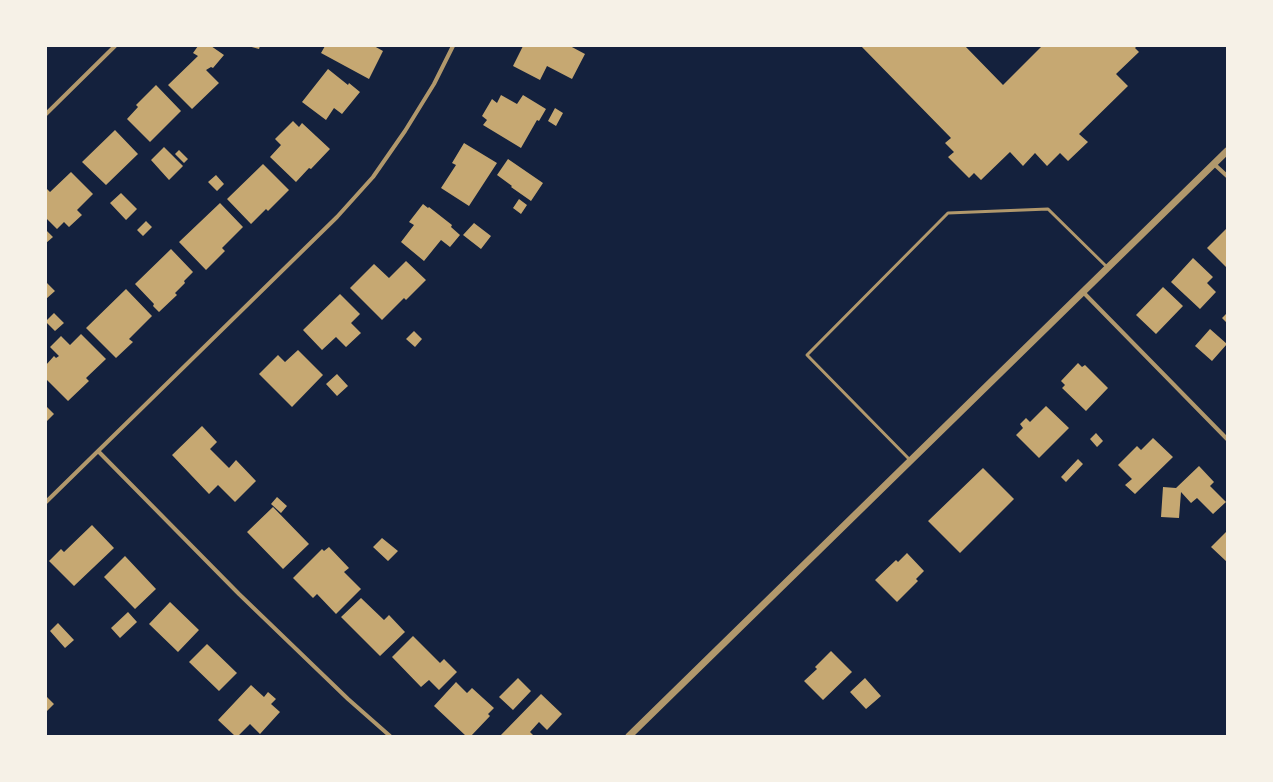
<!DOCTYPE html>
<html>
<head>
<meta charset="utf-8">
<style>
	body { margin:0 }
	#map { position:relative; width:1273px; height:782px; overflow:hidden; background:#14213d; font-family:Helvetica,sans-serif }
	canvas { display:block }
	.frame { position:absolute; inset:0; border:47px solid #f6f1e7; pointer-events:none }
</style>
</head>
<body>
<div id="map">
<canvas width="1273" height="782"></canvas>
<div class="frame"></div>
</div>
<script>
const ctx = document.querySelector('canvas').getContext('2d');
ctx.lineJoin = 'round';
function fill(path, color) { ctx.fillStyle = color; ctx.fill(path, 'evenodd'); }
const shape = rows => new Path2D(rows.map(r => 'M' + r).join(''));
function strokePath(path, color, width, dash) { ctx.strokeStyle = color; ctx.lineWidth = width; ctx.lineCap = dash ? 'butt' : 'round'; ctx.setLineDash(dash || []); ctx.stroke(path); }
const building = shape([
	[198,46,211,46,224,55,213,68,211,67,206,70,219,83,192,109,168,85,198,56,193,53],
	[248,46,260,46,259,49],
	[325,46,374,46,383,51,369,79,321,53],
	[523,46,570,46,585,54,572,79,547,66,540,80,513,66],
	[861,46,965,46,1003,85,1042,46,1137,46,1135,48,1139,52,1116,74,1128,86,1079,134,1088,142,1068,161,1060,153,1047,166,1035,153,1023,166,1010,152,981,180,974,173,969,178,948,157,954,152,945,143,951,138],
	[328,69,348,85,349,83,360,92,342,114,334,108,326,120,302,102],
	[156,85,181,111,150,142,127,119,138,107,136,105],
	[501,95,517,104,523,95,546,109,539,121,537,120,521,148,483,125,487,120,482,116,492,99,497,103],
	[555,108,563,113,556,126,548,121],
	[293,121,299,127,302,123,330,149,311,169,309,168,296,182,270,157,281,145,275,139],
	[115,130,138,154,106,185,82,162],
	[464,143,497,163,469,206,441,188,456,165,452,163],
	[164,147,183,166,169,180,151,160],
	[179,150,188,159,184,163,175,154],
	[508,159,543,183,531,201,511,187,512,186,497,175],
	[263,164,289,190,268,211,266,209,251,224,227,199],
	[71,172,93,194,77,210,82,215,69,227,64,222,57,229,46,218,46,188,50,192],
	[216,175,224,184,217,191,208,182],
	[121,193,137,209,126,220,110,203],
	[519,199,527,205,521,214,513,208],
	[220,203,243,227,222,248,225,251,206,270,179,242],
	[423,204,428,208,429,207,452,225,451,227,460,235,450,247,441,240,424,261,401,242,414,225,409,222],
	[146,221,152,227,143,236,137,230],
	[474,223,491,236,481,249,463,235],
	[1226,229,1227,230,1227,268,1207,248],
	[46,230,53,237,46,243],
	[171,249,193,272,184,281,185,283,175,293,177,295,159,312,153,306,154,304,135,284],
	[1193,258,1213,277,1207,283,1216,292,1200,309,1171,282],
	[406,261,426,280,406,300,404,298,382,320,350,288,374,264,389,278],
	[46,282,55,291,46,299],
	[1163,287,1183,306,1156,334,1136,315],
	[126,289,152,316,129,339,133,342,116,358,86,328],
	[340,294,360,314,351,323,361,333,346,347,336,337,322,350,303,330],
	[54,313,64,323,55,331,46,322,46,321],
	[1227,313,1227,323,1222,318],
	[1210,329,1227,344,1212,361,1195,346],
	[414,331,422,339,415,347,406,339],
	[81,334,106,359,86,378,89,381,68,401,46,379,46,365,54,356,56,358,59,356,50,347,61,336,70,345],
	[298,350,323,375,292,407,259,374,278,355,285,362],
	[1078,363,1082,367,1085,365,1108,388,1086,411,1062,388,1065,385,1061,381],
	[337,374,348,386,337,396,326,384],
	[46,406,54,414,46,422],
	[1046,406,1069,428,1039,458,1016,435,1023,428,1020,424,1026,418,1030,422],
	[202,426,217,442,210,449,229,468,236,460,256,481,235,502,218,485,209,494,172,455],
	[1096,433,1103,441,1097,447,1090,439],
	[1153,438,1173,457,1135,494,1125,485,1132,479,1118,465,1137,446,1141,450],
	[1078,459,1083,464,1066,482,1061,477],
	[1199,466,1214,482,1210,486,1226,502,1213,514,1197,498,1191,503,1181,492,1179,518,1161,517,1163,487,1176,488],
	[983,468,1014,499,960,553,928,521],
	[277,497,287,506,281,513,271,504],
	[273,507,309,544,283,569,247,532],
	[92,525,114,548,74,586,49,561,61,549,64,552],
	[1227,531,1227,562,1211,547],
	[382,538,398,551,388,561,373,547],
	[329,547,349,568,344,572,361,589,336,614,317,594,313,598,293,578,322,549,324,551],
	[907,553,924,571,916,579,918,581,897,602,875,580,896,560,898,562],
	[125,556,156,589,135,609,104,577],
	[361,598,384,620,389,615,405,632,380,656,341,617],
	[170,602,199,630,178,652,149,624],
	[128,612,137,622,120,638,111,628],
	[58,623,74,640,65,648,50,631],
	[413,636,440,663,444,659,457,672,439,690,429,680,421,687,392,657],
	[207,644,237,673,219,691,189,662],
	[831,651,852,672,823,700,804,681,817,669,815,667],
	[518,678,531,691,513,710,499,697],
	[865,678,881,696,866,709,850,692],
	[456,682,467,693,472,688,494,708,488,714,490,716,471,736,466,736,434,706],
	[251,685,264,697,268,692,276,699,271,704,280,712,260,734,250,724,238,736,235,736,218,720],
	[541,694,562,714,547,730,539,722,530,732,534,736,500,736],
	[47,697,54,704,46,712,46,698]
]);
const service = shape([
	[911,461,807,355,948,213,1048,209,1108,268]
]);
const minor = shape([
	[46,114,115,46],
	[1214,164,1227,176],
	[1083,292,1227,439],
	[98,451,239,594,348,699,390,736],
	[46,502,337,217,373,177,405,131,434,84,453,46]
]);
const tertiary = shape([
	[629,736,1227,151]
]);
fill(building, '#c6a872');
strokePath(service, '#b1986c', 3);
strokePath(minor, '#b1986c', 4);
strokePath(tertiary, '#b1986c', 7);
</script>
</body>
</html>
